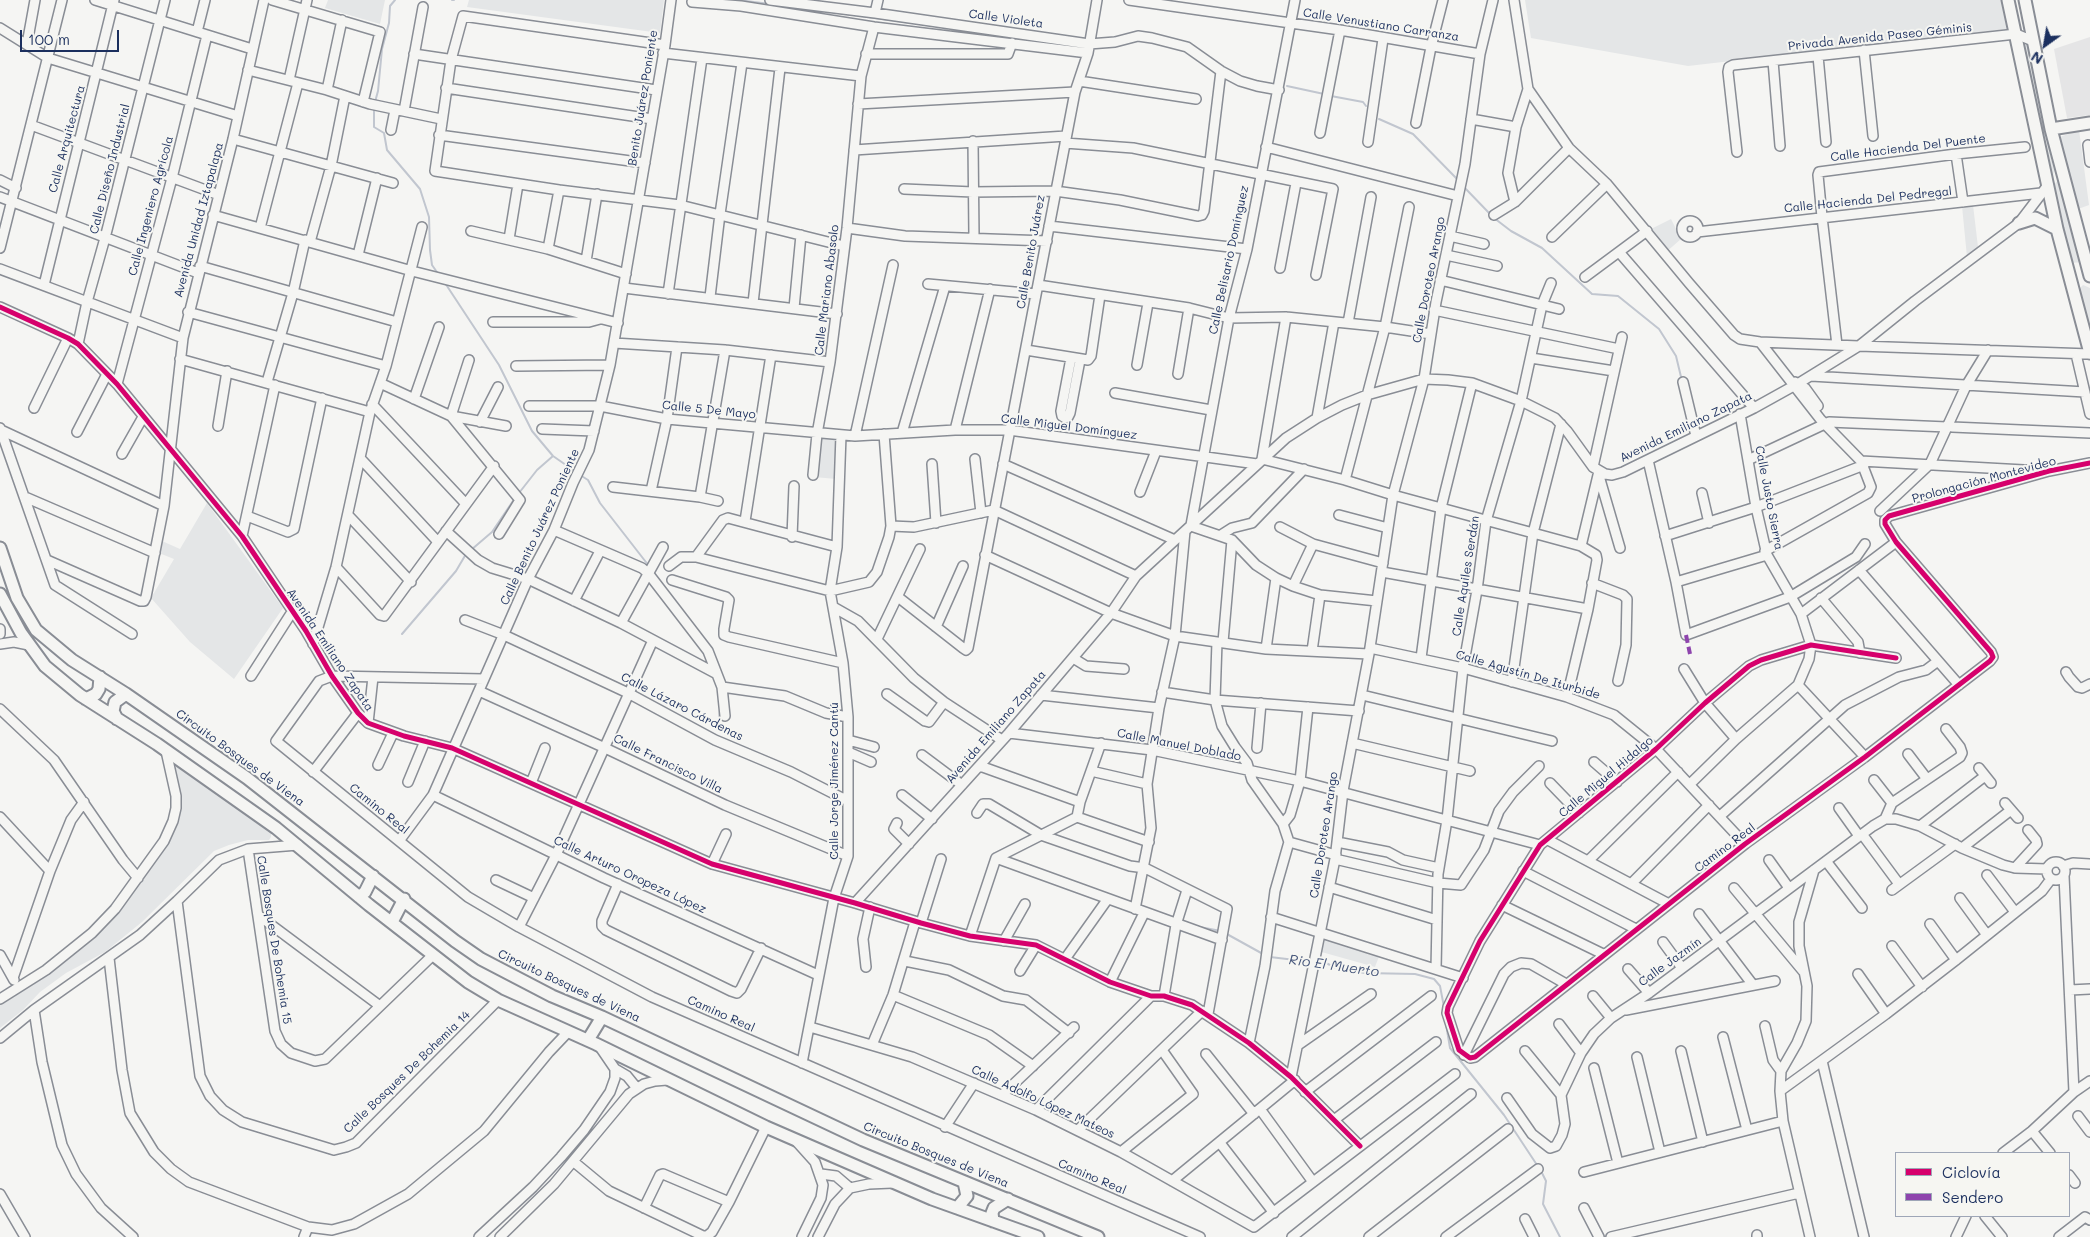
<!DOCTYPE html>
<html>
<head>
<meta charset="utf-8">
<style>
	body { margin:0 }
	#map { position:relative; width:2090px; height:1237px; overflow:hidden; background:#f5f5f3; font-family:Mali,sans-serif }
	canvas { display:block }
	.legend { position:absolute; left:1895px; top:1152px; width:175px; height:65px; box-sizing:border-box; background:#f6f6f2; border:1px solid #9ea6b7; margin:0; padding:6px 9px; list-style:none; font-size:15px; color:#1b2f5e }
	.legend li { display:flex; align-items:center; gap:10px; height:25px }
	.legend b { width:25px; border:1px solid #9ea6b7 }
	.north { position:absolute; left:2020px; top:20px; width:50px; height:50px; -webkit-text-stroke:4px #f6f6f2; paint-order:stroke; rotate:212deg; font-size:14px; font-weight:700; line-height:20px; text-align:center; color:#1b2f5e }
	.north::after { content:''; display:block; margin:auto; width:18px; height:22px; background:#1b2f5e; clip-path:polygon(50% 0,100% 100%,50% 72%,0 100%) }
	.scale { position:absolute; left:20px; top:30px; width:99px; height:22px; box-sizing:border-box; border:2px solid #1b2f5e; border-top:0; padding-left:6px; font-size:15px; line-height:18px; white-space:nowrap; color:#1b2f5e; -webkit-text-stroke:4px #f6f6f2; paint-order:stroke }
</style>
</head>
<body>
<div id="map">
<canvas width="2090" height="1237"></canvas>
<ul class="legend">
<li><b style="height:6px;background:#d6006c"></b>Ciclovía</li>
<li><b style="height:6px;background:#8e44ad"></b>Sendero</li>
</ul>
<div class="north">N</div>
<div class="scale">100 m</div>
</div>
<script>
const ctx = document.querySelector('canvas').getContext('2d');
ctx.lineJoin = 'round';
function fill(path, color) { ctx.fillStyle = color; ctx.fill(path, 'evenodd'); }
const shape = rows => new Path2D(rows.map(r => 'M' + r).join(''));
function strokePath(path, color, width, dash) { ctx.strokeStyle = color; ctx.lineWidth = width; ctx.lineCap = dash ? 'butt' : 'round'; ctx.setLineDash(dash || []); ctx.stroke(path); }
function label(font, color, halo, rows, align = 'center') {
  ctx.font = font + ' Mali,sans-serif'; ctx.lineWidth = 4; ctx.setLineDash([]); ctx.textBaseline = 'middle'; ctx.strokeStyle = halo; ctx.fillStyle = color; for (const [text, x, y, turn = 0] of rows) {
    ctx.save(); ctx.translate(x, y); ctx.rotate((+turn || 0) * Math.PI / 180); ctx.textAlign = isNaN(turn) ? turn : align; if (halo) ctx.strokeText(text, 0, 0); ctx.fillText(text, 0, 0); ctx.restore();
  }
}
const built = shape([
	[2090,37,2090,115,2067,118,2054,49]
]);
const green = shape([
	[328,0,385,0,380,24,325,8],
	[469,0,664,0,660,33,467,7],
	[1525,0,2001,0,2007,29,1688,66,1531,38],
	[2019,39,2028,43,2040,92,2040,111,2054,170,2053,177,2048,181],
	[2079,130,2089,205,2078,209,2060,137],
	[2061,177,2083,262,2070,263,2051,188],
	[1973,205,1978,247,1967,257,1962,206],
	[1671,219,1681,239,1665,253,1647,231],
	[2083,285,2090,288,2090,337,2076,292],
	[820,436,837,437,836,479,814,477],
	[207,503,283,608,234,679,190,642,151,598,174,559,159,553,162,541,180,549],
	[177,766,181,767,268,829,271,833,271,837,269,840,248,840,229,845,214,851,142,922,105,952,66,973,40,992,23,1010,0,1028,0,998,94,929,149,865,180,802,175,768],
	[1321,934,1381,951,1375,967,1318,951]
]);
const stream = shape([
	[452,0,454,0],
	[738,0,770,4],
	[832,12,911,23],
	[1287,86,1324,94],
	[1331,96,1363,102,1366,106],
	[375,102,378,91,382,49,389,23,390,6,395,0],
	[374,107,374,127,384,133,387,150,420,189,429,217,430,250,432,265,439,275],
	[1379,119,1413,134,1458,180],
	[1463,186,1491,215],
	[1494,218,1511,231,1542,248,1592,294,1618,296,1659,329,1676,356,1682,381],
	[445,283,499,365,532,431,553,456,576,472],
	[580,475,588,480,600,503,649,566],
	[519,493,537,470,553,456],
	[471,550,492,532,515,498],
	[402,634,456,571,466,554],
	[719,721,720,709],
	[1194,926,1221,931],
	[1225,933,1263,954],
	[1270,957,1312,962],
	[1317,962,1326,963,1336,968,1365,973,1415,974,1434,979,1440,986,1444,1007],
	[1446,1024,1450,1048,1504,1115,1537,1165],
	[1541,1171,1546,1181,1543,1204,1560,1237]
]);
const minor = shape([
	[95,0,252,49],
	[272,0,380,32,363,102],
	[770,0,875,13,1089,44,1115,42,1138,36,1152,38,1187,47,1221,71,1240,81,1257,86,1279,90],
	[1129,0,1340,30,1480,54],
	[1514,0,1528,89,1569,148,1607,184,1689,283,1734,335,1740,339,1760,342,1859,346,2090,354],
	[692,2,741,6,874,27,1088,53],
	[875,13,878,0],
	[0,28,48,58,238,116],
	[197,32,205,0],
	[27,44,35,0],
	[665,45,463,16,451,60,435,171,559,190,680,205,844,246],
	[1864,50,1873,136],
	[663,53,861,76],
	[414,54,656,90],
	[866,54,1008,54,1012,43],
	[1818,56,1826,142],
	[1773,61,1780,146],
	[248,70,327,90,370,104,441,119],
	[289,80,307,0],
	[1079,81,1196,99],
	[446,88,652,119],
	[327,90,342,20],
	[858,104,1075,92],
	[404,111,423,7],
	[1471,119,1516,127],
	[1416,123,1431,47,1443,0],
	[31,125,219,195],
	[391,130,395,110],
	[1320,133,1340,30],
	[439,135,645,163],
	[233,139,393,183],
	[973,141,974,237],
	[1368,142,1383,39],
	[1065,143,1133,148,1333,189,1316,275],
	[2088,145,2090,162],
	[1266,147,1458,196],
	[854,150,1066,136],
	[1737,152,1728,72,1729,67,1733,65,2016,34,2033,41],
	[1956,154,1963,202],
	[0,180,16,188],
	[904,189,973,192,1055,191,1120,200,1198,216,1202,215,1204,211,1221,71],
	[0,197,198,273],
	[1515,202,1508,173,1516,127,1528,89],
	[213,215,412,271,618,323],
	[1494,215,1515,202,1569,148],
	'1682 229a8 8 0 1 1 16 0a8 8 0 1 1-16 0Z',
	[1049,226,1247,249],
	[260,228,298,83],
	[847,228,905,236,1047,241],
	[471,231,548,249,626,274],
	[1697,232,2041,193],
	[1450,236,1484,244],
	[1552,237,1607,184],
	[509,239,518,184],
	[310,242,331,166,345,96],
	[0,248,62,0],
	[548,249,559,190],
	[1619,252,1754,408],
	[358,255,377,178],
	[1446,255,1497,266],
	[586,261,597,194],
	[200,266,397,322],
	[1280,268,1296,183],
	[0,269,183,338],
	[1585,277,1647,231],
	[1440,280,1559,309],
	[928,284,1036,294],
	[44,285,114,0],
	[1038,285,1189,308,1229,318,1286,317,1385,327,1431,334],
	[624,288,837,314],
	[668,294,702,58],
	[710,297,720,214,742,63],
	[753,303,780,68],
	[0,307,68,338,78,344,117,384,242,536,306,631,332,676,358,713,368,723,404,736,452,748,712,864,855,903,921,923,970,936,1036,945,1110,982,1151,996,1164,996,1192,1005,1249,1043,1291,1077,1360,1146],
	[794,308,801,235],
	[1434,310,1619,349],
	[188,312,386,366],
	[1286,317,1262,459,1345,480,1393,495,1581,546,1596,555,1597,560,1588,609,1567,697],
	[493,322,589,322,600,319],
	[1348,323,1371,197],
	[1760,342,1821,420,1861,461,1871,487,1868,493,1765,551],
	[614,343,725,350,830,362],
	[78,344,87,302,105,238,165,0],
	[1837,345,1822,217,1818,175,1819,172,1956,154,2025,147],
	[1026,350,1088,360,1091,356,1100,295],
	[2076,354,2090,414],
	[1071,358,1061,411,1062,416,1065,418,1068,417,1070,413,1080,360],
	[1531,358,1614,371],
	[180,359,370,412],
	[469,360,451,416,520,500,499,534],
	[1137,365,1148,303],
	[516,366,610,365],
	[1178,374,1189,308],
	[1811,376,2085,392],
	[267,382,293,293,305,240],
	[1683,382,1696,436],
	[1795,382,1805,388,1818,406],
	[380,383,451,416,506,426],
	[117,384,172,178,207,35],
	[1115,393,1211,410],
	[414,399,439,327],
	[372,404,466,504],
	[529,406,600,406,667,419,855,436,955,430,1009,430,1257,464],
	[34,408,68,338],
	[1317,418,1334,322],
	[480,422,498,387],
	[218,426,227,371],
	[1952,427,2090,433],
	[0,428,55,585,132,634],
	[542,429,594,431],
	[1,430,164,506],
	[955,430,990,289],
	[77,432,107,374],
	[902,433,945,286],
	[855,436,893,265],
	[122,454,143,417],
	[360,458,438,542],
	[975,459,981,513],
	[1648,460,1676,582,1686,635,1790,597,1856,557,1865,544],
	[1748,460,1829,422,1947,427],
	[1861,461,2042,471],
	[932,464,936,523],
	[1003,464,1175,540],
	[1593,467,1622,337],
	[813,475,817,434,830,362,847,228,861,76,874,27],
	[1599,476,1620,548],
	[1345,480,1385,327,1409,207],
	[613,487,700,497,718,501],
	[651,491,667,419,677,347],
	[1140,492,1156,451],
	[1702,493,1709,523],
	[25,497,155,553],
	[700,497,725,350],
	[1880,511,1930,464,1966,386,1988,350],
	[348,515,411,582],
	[1339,515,1388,528],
	[247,516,288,532,294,529,322,398],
	[745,521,771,355],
	[1191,525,1229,318,1247,249,1295,0],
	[891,526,914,527,994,510,1136,576],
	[1191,526,1232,540,1256,565,1276,578,1293,586,1320,595,1377,601],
	[1280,527,1313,544,1383,563],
	[554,530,642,568,648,573,708,651,722,687,725,716],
	[446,531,478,560,492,568,528,579,621,623,717,674],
	[1221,535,1232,528,1252,523,1304,469],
	[242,536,275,385],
	[1665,536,1756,507,1864,465],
	[792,537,794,486],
	[1581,546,1599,471],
	[985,555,1111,613,1175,636,1266,649,1369,654],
	[696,557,723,520,728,518,837,547],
	[47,560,140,601,144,601,146,597,164,506,183,338,233,139,264,0],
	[669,566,681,557,696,557,830,591,869,582,877,572,889,537,891,526,884,434],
	[336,567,380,615,384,616,494,466],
	[1859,570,1959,685],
	[1382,572,1588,609],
	[672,580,726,597,729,600,724,629,724,635,729,637,843,663],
	[1676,582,1767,555],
	[1592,583,1623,595,1627,599,1626,645,1618,681],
	[1293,586,1313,544],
	[898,597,963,648,966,650,968,648,1075,92,1088,53,1097,0],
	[1821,598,1858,642,1860,653],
	[574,601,600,551],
	[835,608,858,621,914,678,944,702,1002,740],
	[1801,614,1896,542],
	[465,620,504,635,628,693,715,740,791,772,848,801],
	[621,623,663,547],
	[936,627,963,566],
	[0,629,0,634],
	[877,639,920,549],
	[1217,642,1215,700,1222,726,1235,747,1247,763,1252,780,1283,824,1289,842],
	[1223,642,1232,540],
	[0,644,14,642,29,645],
	[313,644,336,567,370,412,386,366,422,227],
	[1370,648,1463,668,1567,697,1614,715,1656,749,1745,844],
	[1266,649,1276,578],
	[1312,651,1320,595],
	[1073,658,1086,666,1124,669],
	[1421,658,1441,508,1472,383],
	[1896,658,1811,645,1761,660,1749,666,1705,703,1656,749,1540,845,1480,941,1448,1007,1447,1013,1459,1050,1470,1058,1475,1057,1745,844,1865,757,1990,661,1993,657,1991,652,1896,542,1885,524,1885,520,1889,516,2049,471,2090,463],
	[1684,669,1705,703,1736,739],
	[2066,672,2069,677,2078,687,2082,688,2090,684],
	[251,676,292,612],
	[484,679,332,676,319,681,276,741,468,897,519,927,652,997,1200,1237],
	[1512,682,1533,533,1561,424],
	[1798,685,1865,757],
	[722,687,785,696,826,713,848,717],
	[479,691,605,748,725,805,848,856],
	[1162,692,1215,700,1359,711],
	[887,694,925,721,929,722,944,702],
	[1041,695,1159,708],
	[1362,695,1552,741],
	[0,709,54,760,123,860,138,878],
	[368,723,373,677],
	[1009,733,1152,750,1300,781,1540,845],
	[848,740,874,747],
	[1352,743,1470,771],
	[1257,748,1261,703],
	[848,752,871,762],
	[1908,754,1927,779],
	[922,755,962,785],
	[1594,762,1617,782],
	[378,765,393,733],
	[980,766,1080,802],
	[1979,768,1991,783],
	[1091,771,1147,784],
	[313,772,358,713],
	[1874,780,1892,803],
	[408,782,425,741],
	[531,783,545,748],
	[1550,783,1579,813],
	[1690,784,1736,739,1798,685,1809,659,1811,645,1801,614,1767,555,1756,507,1740,414],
	[433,795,604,878,818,975],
	[902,795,932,819],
	[2005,803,2018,818],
	[1839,808,1859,836],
	[977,813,983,804,989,804,1041,835,1130,866,1145,868,1227,909,1208,1014],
	[1720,816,1845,705,1899,677,1926,670,1938,661],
	[0,817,50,871],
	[1077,817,1149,842],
	[1885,819,1892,803,1960,757,1962,753,1960,747,1946,729],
	[897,823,894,829,909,844],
	[1283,824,1290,815,1300,781,1308,707],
	[1920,826,1985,776],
	[1862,834,1899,884],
	[1548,840,1669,904],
	[399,841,433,795,528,579,554,530,573,483,589,450,610,365,665,45,671,0],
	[1289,842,1336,855],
	[1337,842,1388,852,1403,860,1439,868],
	[1962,848,2011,810],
	[248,849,275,1031,281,1044,291,1053,315,1061,325,1059,433,955],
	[996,858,1222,940],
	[1335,859,1438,883,1461,885,1484,850,1499,811,1513,792,1539,766],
	[1769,860,1789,888],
	[1588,861,1678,772],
	[1826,861,1862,908],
	'2047 871a9 9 0 1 1 18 0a9 9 0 1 1-18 0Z',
	[712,864,726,834],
	[2063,866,2073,863,2090,864],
	[2015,868,2037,844,2036,840,2028,830],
	[1523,871,1636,929],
	[1987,875,2015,912],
	[2064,876,2074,1092],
	[496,880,534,898],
	[618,884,602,921,602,926,606,930,731,991,737,993,741,989,761,948],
	[1631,884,1709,805],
	[1329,887,1437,920],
	[1734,888,1803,971],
	[1892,890,1955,844],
	[1960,898,1987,935],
	[177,901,200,1076,210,1096,223,1110,242,1122,334,1150,346,1147,356,1143,498,1000],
	[855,903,1009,733,1111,613,1136,576,1286,438,1317,418,1342,405,1367,395,1424,379,1448,380,1472,383,1521,401,1555,418,1567,431,1593,467,1605,474,1612,475,1623,472,1754,408,1799,383,1859,346,1915,301,2019,223,2048,185],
	[1502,905,1603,954],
	[1135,909,1151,828,1147,784,1159,708,1175,636,1185,531],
	[1699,914,1753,985],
	[258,915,380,1006],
	[1271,917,1463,978],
	[921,923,941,859],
	[1930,924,1956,960],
	[519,927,556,855,653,640],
	[970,936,996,858,1077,817,1080,802,1101,743],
	[1004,941,1025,904],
	[1663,942,1682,968],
	[1892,946,1922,987],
	[0,955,14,980],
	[109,958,122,1070,130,1113,154,1152,171,1169,189,1182,308,1227,332,1230,354,1224,408,1194,484,1131,549,1052,568,1032],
	[1065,959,1107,900],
	[905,961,949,970,1003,996,1026,1000,1069,1033],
	[866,967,863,939,870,907],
	[1436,969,1438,874,1447,820,1463,668,1477,590,1486,521,1521,401,1542,305,1551,283],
	[1628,969,1649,993],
	[1020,971,1036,945],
	[1858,974,1886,1014],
	[13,978,50,871,71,820,84,802],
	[1110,982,1144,913],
	[2070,990,2090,989],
	[893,995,989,1035,1033,1066],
	[1164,996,1176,925,1187,890],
	[1593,996,1611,1018],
	[0,999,46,970,92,933,115,909,164,841,173,821,176,808,176,796,166,751],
	[34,1010,42,1062,62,1145,76,1174,101,1208,133,1237],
	[1626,1010,1775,981],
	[1559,1024,1581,1053],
	[1765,1026,1773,1060,1781,1071],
	[810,1027,912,1057,1036,1110,1121,1152,1254,1227,1455,1074],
	[1723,1037,1747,1130],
	[0,1038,34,1010,140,935,177,901,219,860,248,849,298,845],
	[1249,1043,1265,966,1275,891,1289,842],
	[872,1045,893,995,915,922],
	[1298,1045,1371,994],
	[1681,1051,1703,1142],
	[1206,1054,1254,1114],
	[1464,1055,1504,974,1511,967,1521,963,1531,964,1566,984],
	[1637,1057,1660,1152],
	[1822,1061,1864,1237],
	[802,1063,834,898,848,856,848,717,843,663,830,591,837,547,841,435],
	[1594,1068,1618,1163],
	[615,1069,627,1076,636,1087],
	[1291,1077,1335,859,1343,791,1369,654,1393,495,1424,379,1436,302,1465,164,1480,54,1493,0],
	[1780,1091,1886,1014,1956,960,2042,891,2051,879],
	[1305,1092,1431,996],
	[1002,1095,1074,1027],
	[1561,1095,1581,1053,1594,1034,1611,1018,1649,993,1873,826,1885,819,1896,819,1920,826,1962,848,2003,865,2015,868,2047,869],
	[1507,1098,1532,1134,1550,1148,1556,1146,1562,1135,1565,1124,1561,1095,1525,1051],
	[1260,1109,1313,1182],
	[1036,1110,1151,996],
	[2078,1116,2090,1132],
	[1334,1120,1436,1042],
	[945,1127,974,1083],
	[1078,1130,1202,1011],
	[2032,1131,2050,1153],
	[797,1142,815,1162,823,1185,821,1198,802,1237],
	[1220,1143,1274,1213],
	[1121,1152,1193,1094,1162,1050],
	[2003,1153,2032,1131,2074,1092,2090,1081],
	[574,1162,609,1191,703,1236,707,1236,712,1232,729,1202,766,1127],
	[1584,1172,1783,1121],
	[821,1174,836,1176,850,1188],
	[2069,1175,2075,1183],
	[1172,1181,1295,1080],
	[0,1194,25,1237],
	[644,1208,660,1175,663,1174,729,1202],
	[1584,1208,1599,1237],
	[1985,1216,2002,1237],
	[1525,1219,1534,1237],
	[1757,1235,1757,1237],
	[304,1237,308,1227],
	[479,1237,533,1187,561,1157,584,1130,610,1092,615,1078,615,1069,600,1047],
	[500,1237,554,1184,629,1094,644,1084,655,1081,667,1080],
	[818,1237,835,1204,850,1188,869,1184,892,1183],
	[1292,1237,1471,1094],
	[1369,1237,1508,1129],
	[1446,1237,1538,1169],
	[1611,1237,1799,1193],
	[1810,1237,1783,1121,1780,1091,1781,1071,1797,1043,1806,1021,1807,986,1799,946,1799,922,1814,870],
	[1956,1237,1966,1216],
	[2059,1237,2085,1217,2090,1220]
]);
const major = shape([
	[2008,0,2057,229,2090,353],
	[2025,0,2051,129,2090,276],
	[2051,129,2090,123],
	[2019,223,2035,218,2057,229],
	[0,548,17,598,36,630,72,660,126,694,247,778,455,941,481,959,552,996,602,1017,863,1140,1098,1237],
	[0,594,21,633,45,666,80,695,157,744,276,828,369,905,468,982,498,1000,596,1044,766,1127,932,1199,1038,1237],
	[86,699,96,694,99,689,100,677],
	[117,719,113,711,115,702,126,694],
	[359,897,365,892,373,876],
	[392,922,404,899],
	[588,1040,602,1017],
	[957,1208,967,1196,964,1182],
	[993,1221,992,1213,994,1208,1008,1199]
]);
const quiet = shape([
	[1686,635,1690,654]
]);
const cycleway = shape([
	[0,307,68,338,78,344,117,384,242,536,306,631,332,676,358,713,368,723,404,736,452,748,712,864,855,903,921,923,970,936,1036,945,1110,982,1151,996,1164,996,1192,1005,1249,1043,1291,1077,1360,1146],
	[1896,658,1811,645,1761,660,1749,666,1705,703,1656,749,1540,845,1480,941,1448,1007,1447,1013,1459,1050,1470,1058,1475,1057,1745,844,1865,757,1990,661,1993,657,1991,652,1896,542,1885,524,1885,520,1889,516,2049,471,2090,463]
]);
const streetNames = [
	["Calle Violeta",1006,19,8],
	["Calle Venustiano Carranza",1381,25,9],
	["Privada Avenida Paseo Géminis",1880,37,-6],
	["Benito Juárez Poniente",643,98,-81],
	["Calle Arquitectura",67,139,-75],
	["Calle Hacienda Del Puente",1908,148,-7],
	["Calle Diseño Industrial",110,169,-76],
	["Calle Hacienda Del Pedregal",1868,200,-6],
	["Calle Ingeniero Agrícola",151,206,-75],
	["Avenida Unidad Iztapalapa",199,220,-75],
	["Calle Benito Juárez",1031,252,-80],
	["Calle Belisario Domínguez",1229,260,-78],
	["Calle Doroteo Arango",1429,280,-79],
	["Calle Mariano Abasolo",827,290,-83],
	["Calle 5 De Mayo",709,410,6],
	["Calle Miguel Domínguez",1069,427,7],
	["Avenida Emiliano Zapata",1686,427,-26],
	["Prolongación Montevideo",1984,480,-15],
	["Calle Justo Sierra",1769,498,79],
	["Calle Benito Juárez Poniente",540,527,-65],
	["Calle Aquiles Serdán",1466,576,-81],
	["Avenida Emiliano Zapata",330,650,56],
	["Calle Agustín De Iturbide",1528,675,16],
	["Calle Lázaro Cárdenas",682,707,27],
	["Avenida Emiliano Zapata",996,727,-49],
	["Calle Manuel Doblado",1179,745,11],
	["Circuito Bosques de Viena",240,758,36],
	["Calle Francisco Villa",668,764,26],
	["Calle Miguel Hidalgo",1606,777,-40],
	["Calle Jorge Jiménez Cantú",834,781,-90],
	["Camino Real",379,809,39],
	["Calle Doroteo Arango",1324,835,-81],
	["Camino Real",1725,848,-37],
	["Calle Arturo Oropeza López",630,875,25],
	["Calle Bosques De Bohemia 15",274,940,81],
	["Calle Jazmín",1670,962,-36],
	["Circuito Bosques de Viena",569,986,25],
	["Camino Real",721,1014,24],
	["Calle Bosques De Bohemia 14",407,1072,-44],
	["Calle Adolfo López Mateos",1043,1102,25],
	["Circuito Bosques de Viena",936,1155,22],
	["Camino Real",1092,1177,23]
];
const waterNames = [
	["Rio El Muerto",1334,966,8]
];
fill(built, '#e5e5e6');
fill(green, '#e4e6e7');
strokePath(stream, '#c1c6cf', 2);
strokePath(minor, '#898d95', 12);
strokePath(major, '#898d95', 15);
strokePath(minor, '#f5f5f3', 9);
strokePath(major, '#f5f5f3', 11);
strokePath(quiet, '#8e44ad', 4, [8, 4]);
strokePath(cycleway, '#d6006c', 5);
label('12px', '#1b2f5e', '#f6f6f2', streetNames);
label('italic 14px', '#46567b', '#f6f6f2', waterNames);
</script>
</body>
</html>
